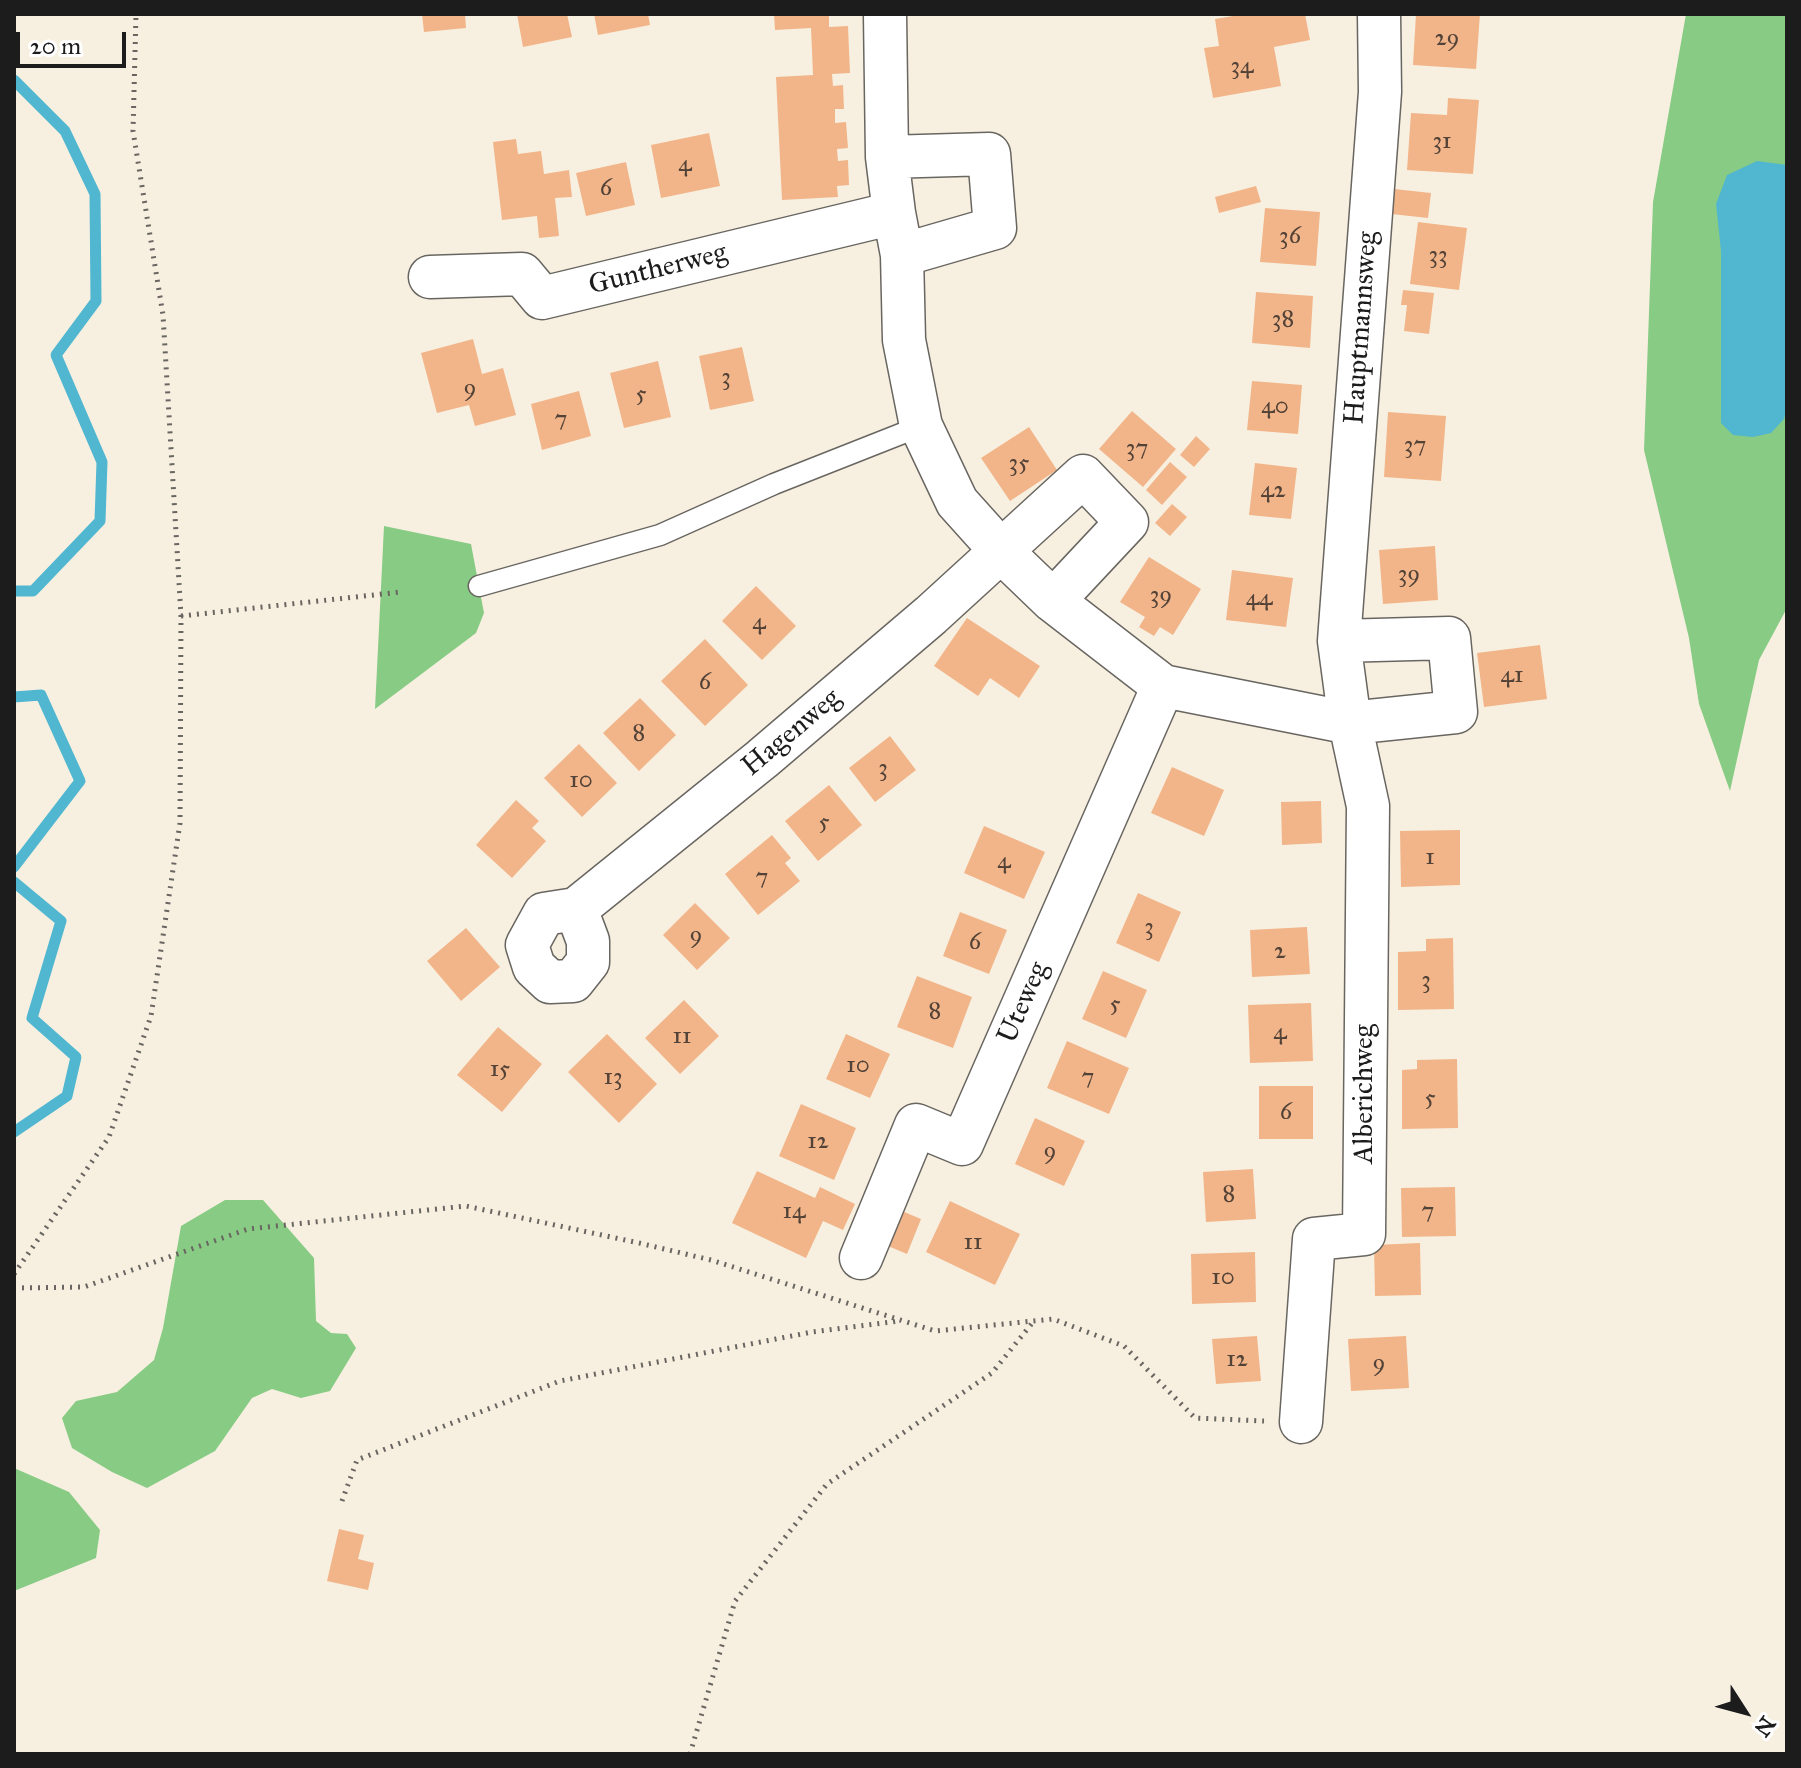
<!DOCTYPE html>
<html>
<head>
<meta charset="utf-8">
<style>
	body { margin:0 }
	#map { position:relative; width:1801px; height:1768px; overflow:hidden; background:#f7f0e1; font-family:"IM FELL Great Primer",serif }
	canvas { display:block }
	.frame { position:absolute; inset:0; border:16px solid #1c1c1c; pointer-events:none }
	.north { position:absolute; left:1705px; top:1672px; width:80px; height:80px; -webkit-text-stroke:6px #fff; paint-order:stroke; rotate:126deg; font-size:22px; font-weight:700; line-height:32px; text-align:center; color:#1c1c1c }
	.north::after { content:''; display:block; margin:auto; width:28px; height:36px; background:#1c1c1c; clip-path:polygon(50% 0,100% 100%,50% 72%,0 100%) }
	.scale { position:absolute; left:16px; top:32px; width:110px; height:36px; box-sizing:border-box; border:4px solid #1c1c1c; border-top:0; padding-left:10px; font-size:24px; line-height:28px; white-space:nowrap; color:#1c1c1c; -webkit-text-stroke:6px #fff; paint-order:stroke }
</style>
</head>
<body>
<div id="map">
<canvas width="1801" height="1768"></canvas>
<div class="frame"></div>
<div class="north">N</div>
<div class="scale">20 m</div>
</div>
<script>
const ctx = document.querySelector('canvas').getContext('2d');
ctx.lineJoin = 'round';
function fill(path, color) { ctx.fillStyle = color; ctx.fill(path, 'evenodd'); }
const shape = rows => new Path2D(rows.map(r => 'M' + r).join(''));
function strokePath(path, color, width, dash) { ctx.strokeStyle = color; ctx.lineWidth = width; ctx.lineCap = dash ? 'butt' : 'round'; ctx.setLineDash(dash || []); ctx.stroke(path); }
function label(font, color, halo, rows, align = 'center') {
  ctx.font = font + ' "IM FELL Great Primer",serif'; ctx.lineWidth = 7; ctx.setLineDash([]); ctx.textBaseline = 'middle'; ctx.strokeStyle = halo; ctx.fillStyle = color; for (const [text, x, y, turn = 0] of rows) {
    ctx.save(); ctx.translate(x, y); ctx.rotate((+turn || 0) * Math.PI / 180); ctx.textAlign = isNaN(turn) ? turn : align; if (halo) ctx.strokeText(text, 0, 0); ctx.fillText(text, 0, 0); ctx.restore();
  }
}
const green = shape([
	[1686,14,1787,14,1787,608,1759,660,1730,791,1699,704,1689,638,1644,450,1653,202],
	[384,526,471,544,484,613,476,633,375,709],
	[225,1200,263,1200,314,1258,316,1321,331,1333,347,1334,356,1348,330,1391,301,1398,272,1389,252,1398,215,1451,147,1488,112,1472,72,1448,62,1418,76,1401,117,1392,154,1360,163,1328,181,1226],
	[14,1468,69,1492,100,1530,96,1558,14,1591]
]);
const water = shape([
	[1757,161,1787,165,1787,407,1784,419,1771,433,1753,437,1733,435,1721,423,1721,251,1716,204,1727,175]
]);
const stream = shape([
	[14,80,65,131,95,194,96,301,56,355,102,462,100,521,33,591,14,591],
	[14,697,41,695,80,781,14,867],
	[14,882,61,921,32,1018,76,1057,67,1096,14,1132]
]);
const building = shape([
	[422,14,465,14,466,28,424,32],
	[517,14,567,14,572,37,523,47],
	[594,14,648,14,650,25,598,35],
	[774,14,829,14,829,27,848,26,850,73,832,74,833,86,843,85,844,109,835,109,835,123,846,122,848,148,837,149,838,161,848,160,849,185,837,186,838,197,782,200,776,77,813,75,811,28,775,30],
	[1245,14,1305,14,1310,40,1274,47,1281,86,1213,98,1204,48,1219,46,1215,19],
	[1416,14,1480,14,1476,69,1413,65],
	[1448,98,1479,100,1473,174,1407,170,1411,113,1447,115],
	[709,133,720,186,661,198,651,145],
	[516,139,518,154,541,151,544,174,569,170,572,197,555,198,559,236,539,238,537,216,502,220,493,142],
	[626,162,635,205,586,216,576,173],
	[1256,186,1261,202,1219,213,1215,197],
	[1385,188,1431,193,1428,218,1382,213],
	[1265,208,1320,212,1316,266,1260,262],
	[1418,222,1467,228,1459,290,1410,284],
	[1403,290,1434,293,1429,334,1404,331,1407,305,1401,305],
	[1256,292,1313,296,1310,348,1252,343],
	[473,339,482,374,503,368,516,415,475,426,469,405,437,413,421,353],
	[742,347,754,401,710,410,699,356],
	[658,361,671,417,624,428,610,373],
	[1252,381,1302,385,1298,434,1247,430],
	[579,391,591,436,542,450,531,404],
	[1132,411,1176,449,1143,487,1099,449],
	[1388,412,1446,416,1441,481,1384,477],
	[1029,427,1057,470,1010,501,981,458],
	[1196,436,1210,449,1194,467,1180,455],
	[1170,462,1187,477,1162,505,1146,490],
	[1255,463,1297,468,1291,519,1249,515],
	[1172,504,1187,517,1170,536,1155,523],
	[1435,546,1438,600,1383,604,1379,550],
	[1149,557,1201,589,1173,635,1160,627,1154,636,1139,627,1145,617,1120,602],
	[1232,570,1293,578,1286,627,1226,620],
	[756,586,796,626,762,660,722,621],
	[967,618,1040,666,1019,698,990,678,978,696,934,666],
	[705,639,748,685,705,726,661,681],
	[1540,645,1547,699,1484,707,1477,653],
	[640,698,676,735,639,771,603,733],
	[890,736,916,770,875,802,849,768],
	[579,744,617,783,582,817,544,778],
	[1172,767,1224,790,1204,836,1151,813],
	[829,785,862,825,818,861,785,821],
	[516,800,539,821,532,828,546,841,512,878,476,845],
	[1321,801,1322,843,1282,845,1281,802],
	[984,826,1045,852,1024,899,964,873],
	[1460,830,1460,885,1401,887,1400,831],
	[772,835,791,858,785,863,800,881,758,915,725,874],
	[1138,893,1181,912,1159,962,1116,943],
	[695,903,730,938,697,970,663,935],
	[960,912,1007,930,989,974,943,956],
	[1307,927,1310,974,1252,977,1250,930],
	[466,928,500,967,461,1001,427,961],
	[1453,938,1454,1009,1398,1010,1398,952,1426,951,1426,939],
	[1103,971,1147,990,1126,1038,1082,1019],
	[917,976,972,997,953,1048,897,1027],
	[684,1000,719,1036,680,1074,645,1038],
	[1311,1003,1313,1061,1250,1063,1248,1005],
	[498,1027,542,1064,502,1112,457,1075],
	[607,1034,657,1084,619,1123,568,1072],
	[846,1034,890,1054,870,1098,826,1079],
	[1067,1041,1129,1068,1109,1114,1047,1088],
	[1457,1059,1458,1128,1402,1129,1402,1070,1417,1069,1417,1060],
	[1259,1086,1313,1086,1313,1139,1259,1139],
	[801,1104,856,1128,834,1180,779,1156],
	[1035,1118,1085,1141,1064,1186,1015,1164],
	[1253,1169,1256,1219,1206,1222,1203,1172],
	[757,1171,815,1198,820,1187,855,1204,843,1230,823,1221,806,1258,732,1223],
	[1455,1187,1456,1236,1402,1237,1401,1188],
	[950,1201,1020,1234,995,1285,926,1252],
	[890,1206,921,1219,907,1254,876,1241],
	[1420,1243,1421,1295,1375,1296,1374,1245],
	[1255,1252,1256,1302,1192,1304,1191,1254],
	[1257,1336,1261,1381,1216,1384,1212,1339],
	[1406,1336,1409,1388,1351,1391,1348,1339],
	[339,1529,364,1535,358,1559,374,1563,368,1590,327,1581]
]);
const path = shape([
	[181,616,401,592],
	[14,1274,109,1137,151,1016,180,823,181,616,163,315,133,131,136,14],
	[14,1288,84,1287,248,1229,466,1206,639,1243,711,1260,935,1331,1053,1319,1124,1346,1195,1418,1264,1421],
	[342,1501,357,1460,560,1381,812,1332,900,1321],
	[690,1754,735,1601,827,1484,992,1373,1033,1322]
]);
const lane = shape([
	[479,586,660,535,774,484,921,426]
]);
const street = shape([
	[885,14,887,157,894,213,902,255,904,340,921,426,957,502,1001,551,1053,601,1163,686,1350,723,1456,712,1449,638,1339,641],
	[887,157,989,154,995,228,902,255],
	[430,277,522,274,542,298,894,213],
	[576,909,588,941,588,962,573,981,550,982,534,967,527,945,544,914,576,909,762,759,931,615,1083,476,1127,522,1053,601],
	[861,1258,916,1125,962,1144,1163,686],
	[1301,1422,1314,1239,1364,1234,1368,806,1350,723,1339,641,1380,92,1379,14]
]);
const numberNames = [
	["29",1447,39],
	["34",1242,67],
	["31",1442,142],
	["4",685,165],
	["6",606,189],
	["36",1290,237],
	["33",1438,256],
	["38",1283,320],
	["3",726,378],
	["9",470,389],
	["5",641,395],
	["40",1275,407],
	["7",561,420],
	["37",1415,446],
	["37",1137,449],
	["35",1019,464],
	["42",1273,491],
	["39",1409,575],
	["39",1161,596],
	["44",1259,599],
	["4",759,623],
	["41",1512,676],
	["6",705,683],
	["8",639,734],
	["3",883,769],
	["10",581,781],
	["5",824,823],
	["1",1430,858],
	["4",1004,862],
	["7",762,878],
	["3",1149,928],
	["9",696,936],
	["6",975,943],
	["2",1280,952],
	["3",1426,981],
	["5",1115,1005],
	["8",935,1012],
	["4",1280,1033],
	["11",682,1037],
	["10",858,1066],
	["15",500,1070],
	["13",613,1078],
	["7",1088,1078],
	["5",1430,1099],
	["6",1286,1113],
	["12",818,1142],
	["9",1050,1152],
	["8",1229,1195],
	["14",794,1212],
	["7",1428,1212],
	["11",973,1243],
	["10",1223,1278],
	["12",1237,1360],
	["9",1379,1364]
];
const streetNames = [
	["Guntherweg",658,270,-14],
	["Hauptmannsweg",1362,328,-86],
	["Hagenweg",792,733,-40],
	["Uteweg",1024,1003,-66],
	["Alberichweg",1365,1094,-90]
];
fill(green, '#88cb84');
fill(water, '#51b7d0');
strokePath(stream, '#51b7d0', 11);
fill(building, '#f2b589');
strokePath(lane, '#696661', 23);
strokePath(street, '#696661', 45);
strokePath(path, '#696661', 5, [2, 6]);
strokePath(lane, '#fff', 20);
strokePath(street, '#fff', 42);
label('24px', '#524237', null, numberNames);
label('28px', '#1c1c1c', '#fff', streetNames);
</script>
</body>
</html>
